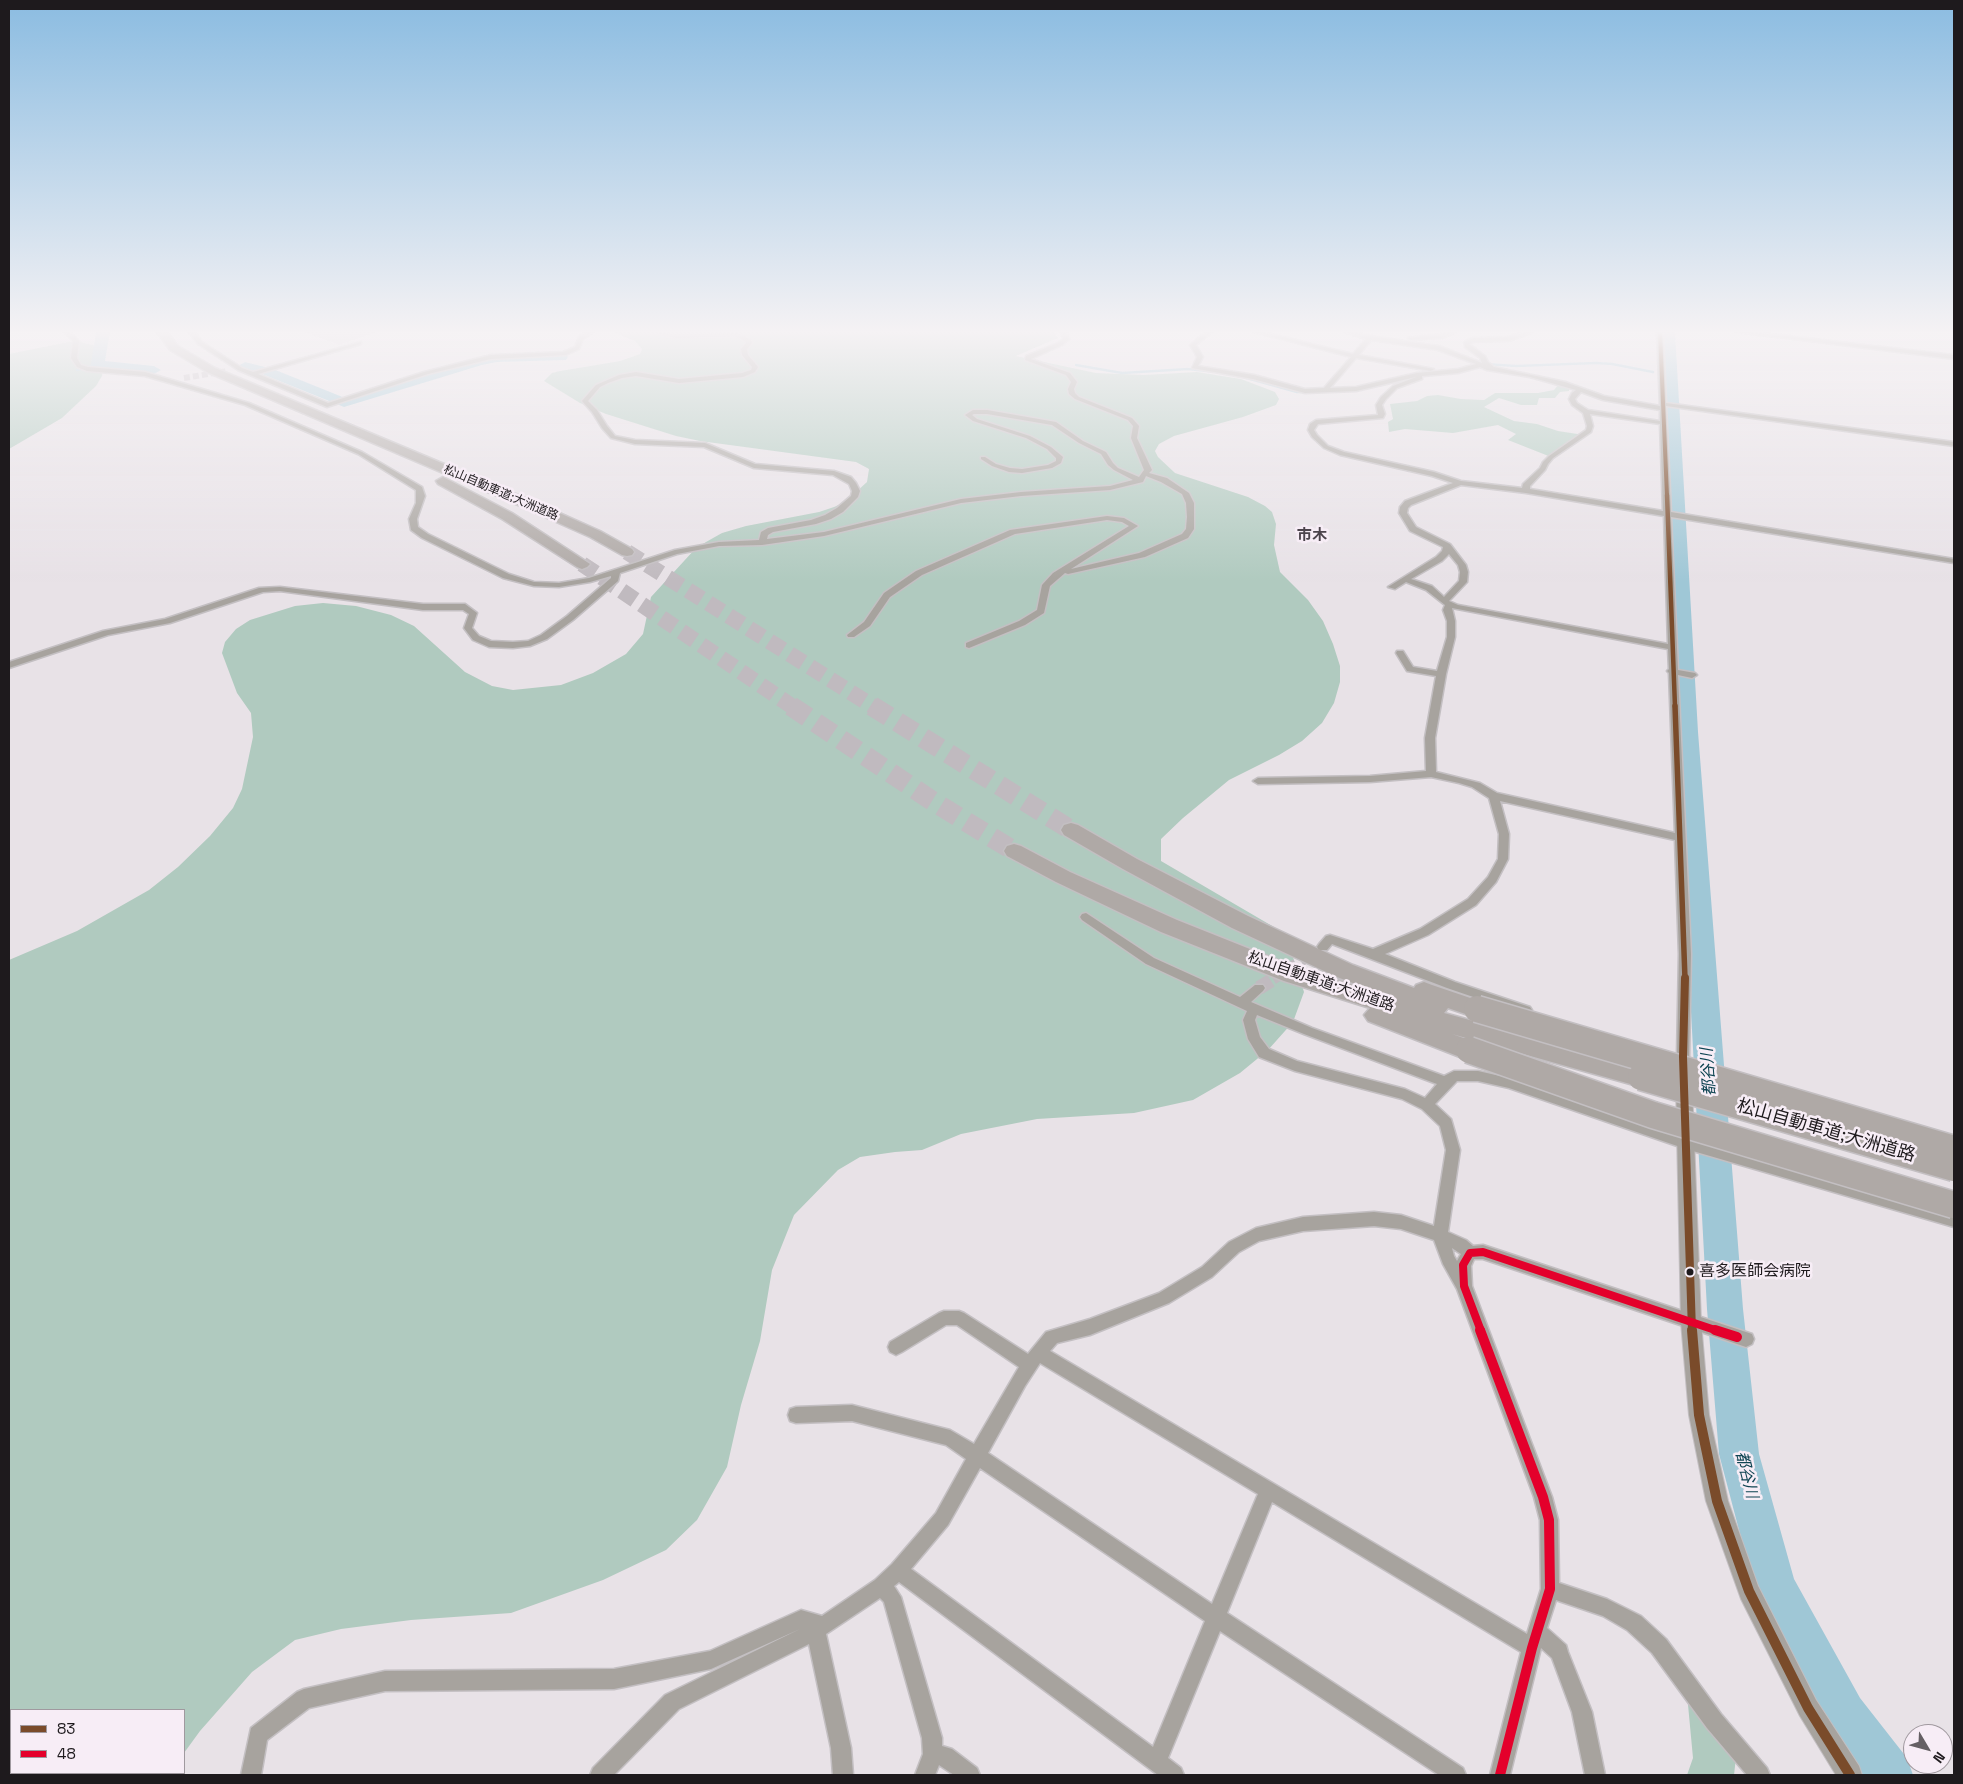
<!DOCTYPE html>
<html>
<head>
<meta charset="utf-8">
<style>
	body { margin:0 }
	#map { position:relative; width:1963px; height:1784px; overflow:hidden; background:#e8e2e7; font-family:"Space Grotesk",sans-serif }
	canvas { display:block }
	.frame { position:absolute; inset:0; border:10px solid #1e1a1d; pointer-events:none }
	.legend { position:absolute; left:10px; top:1709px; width:175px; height:65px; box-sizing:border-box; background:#f7edf6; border:1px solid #a0999f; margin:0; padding:6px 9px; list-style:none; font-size:15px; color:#1e1a1d }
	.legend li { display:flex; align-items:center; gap:10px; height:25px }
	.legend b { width:25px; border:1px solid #a0999f }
	.north { position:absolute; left:1903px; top:1724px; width:50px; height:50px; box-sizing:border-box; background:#f7edf6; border:1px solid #a0999f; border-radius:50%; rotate:127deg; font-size:14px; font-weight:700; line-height:20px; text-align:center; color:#1e1a1d }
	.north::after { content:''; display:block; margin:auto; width:18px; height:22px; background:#656064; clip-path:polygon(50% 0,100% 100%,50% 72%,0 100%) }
</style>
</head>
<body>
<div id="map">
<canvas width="1963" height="1784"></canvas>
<div class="frame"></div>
<ul class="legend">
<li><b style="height:6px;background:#7a4b2a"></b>83</li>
<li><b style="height:6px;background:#e4002b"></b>48</li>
</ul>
<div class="north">N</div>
</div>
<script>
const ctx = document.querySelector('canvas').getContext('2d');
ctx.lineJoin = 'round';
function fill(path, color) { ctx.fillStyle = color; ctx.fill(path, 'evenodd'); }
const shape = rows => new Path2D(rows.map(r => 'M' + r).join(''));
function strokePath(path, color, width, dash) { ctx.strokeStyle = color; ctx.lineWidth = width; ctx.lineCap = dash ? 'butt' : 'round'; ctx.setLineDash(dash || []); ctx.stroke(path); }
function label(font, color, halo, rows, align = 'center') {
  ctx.font = font + ' "Space Grotesk","Noto Sans JP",sans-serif'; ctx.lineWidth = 5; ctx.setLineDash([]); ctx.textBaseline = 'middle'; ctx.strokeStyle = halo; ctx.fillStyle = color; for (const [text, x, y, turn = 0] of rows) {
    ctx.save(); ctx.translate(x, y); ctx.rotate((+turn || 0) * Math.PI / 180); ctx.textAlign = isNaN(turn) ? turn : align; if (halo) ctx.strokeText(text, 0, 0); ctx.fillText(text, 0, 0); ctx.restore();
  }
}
const built = shape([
	[304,332,376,332,339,345]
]);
const forest = shape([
	[614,332,1053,332,1058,338,1016,356,1096,373,1144,375,1197,372,1241,379,1275,392,1279,399,1276,405,1243,417,1174,436,1159,444,1155,451,1158,457,1175,473,1248,497,1265,506,1272,512,1276,524,1274,545,1280,572,1308,600,1323,621,1333,644,1340,666,1340,682,1334,703,1322,723,1302,741,1279,755,1229,780,1183,818,1161,839,1161,861,1279,930,1292,954,1304,992,1293,1022,1268,1050,1240,1073,1193,1100,1134,1113,1037,1119,961,1134,922,1150,895,1152,860,1157,838,1170,794,1215,772,1270,760,1341,741,1405,727,1467,697,1520,666,1550,603,1580,511,1613,411,1620,341,1629,295,1640,252,1672,200,1731,184,1753,184,1710,11,1710,11,1773,169,1773,167,1775,9,1775,9,960,77,931,149,890,178,867,210,836,233,808,242,789,253,737,251,713,237,693,222,653,225,642,236,629,250,620,295,606,323,603,356,606,391,615,414,626,465,672,492,686,513,690,561,685,593,673,626,654,643,634,651,597,695,549,706,542,722,533,746,526,819,512,834,507,845,502,867,482,869,469,856,462,700,441,676,436,606,414,580,403,544,381,552,373,560,371,620,361,640,354,642,349,635,341],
	[68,342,81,342,97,346,103,354,103,366,102,376,96,386,62,418,9,449,9,354],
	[1558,385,1569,389,1569,391,1560,392,1555,398,1539,398,1537,405,1521,405,1499,398,1484,407,1514,421,1537,424,1558,431,1584,435,1551,457,1508,440,1516,434,1498,425,1453,433,1405,429,1389,432,1388,422,1393,419,1390,404,1417,401,1427,396,1438,395,1461,399,1484,400,1495,393,1538,393,1554,390],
	[1687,1694,1736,1757,1734,1775,1687,1775,1693,1758]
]);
const stream = shape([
	[1485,364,1516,366,1596,363,1612,364,1653,372],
	[1076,365,1122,373,1188,369,1216,372],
	[77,370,98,364],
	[1431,375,1468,370],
	[1243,377,1297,392,1320,392],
	[1363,389,1407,379]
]);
const river = shape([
	[96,332,110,332,105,361,154,366,161,370,154,374,93,367,91,364,96,332],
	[1662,332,1675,332,1698,732,1743,1309,1759,1454,1794,1579,1860,1698,1907,1758,1913,1775,1861,1775,1828,1730,1754,1587,1719,1454,1707,1309,1676,732,1662,332],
	[561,353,566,354,568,357,566,360,497,362,482,365,344,407,262,374,240,369,238,366,245,362,273,369,345,398,442,367,481,357,497,354,561,353]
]);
const minorTunnelFar2 = shape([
	[184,378,227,371]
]);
const minorTunnelFar1 = shape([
	[1273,979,1315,952]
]);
const minorTunnel = shape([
	[1259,988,1275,978]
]);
const motorwayTunnelFar1 = shape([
	[627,552,874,707],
	[582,564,793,707]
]);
const motorwayTunnel = shape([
	[791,706,931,800,1014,851],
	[872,706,1071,830]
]);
const minor = shape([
	[64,332,70,332,79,341,77,358,81,365,88,367,145,372,249,403,362,452,422,487,425,496,417,519,418,527,428,534,509,574,534,582,559,583,589,578,675,550,719,542,759,540,761,532,768,528,811,520,825,515,837,508,851,496,852,491,849,484,833,475,754,468,704,447,635,444,611,438,602,428,592,412,582,401,596,385,619,375,636,372,679,379,742,373,751,370,752,367,742,355,741,349,746,343,745,341,735,336,676,338,652,332,676,334,738,333,751,340,752,343,747,349,748,355,758,367,755,372,743,377,679,383,636,376,622,378,608,383,600,387,588,401,597,410,607,426,615,436,635,440,705,443,755,464,834,471,851,477,856,483,860,491,858,497,843,512,831,519,816,524,773,532,768,535,767,539,824,532,961,499,1021,492,1110,486,1133,480,1114,470,1108,465,1101,454,1079,443,1052,425,987,414,974,414,972,415,977,419,1030,436,1051,447,1063,457,1061,463,1052,468,1022,473,1009,472,992,466,981,459,981,457,985,457,996,464,1010,468,1022,469,1048,465,1056,461,1056,458,1047,449,1026,438,973,421,965,415,973,410,987,410,1056,422,1083,441,1106,452,1113,463,1118,468,1139,477,1144,470,1131,438,1133,426,1128,420,1075,399,1069,394,1068,389,1071,382,1066,375,1025,360,1026,356,1058,343,1063,339,1061,332,1067,332,1069,339,1062,345,1031,359,1070,373,1077,382,1074,389,1075,393,1079,397,1132,418,1139,426,1137,438,1152,470,1149,473,1167,478,1189,493,1194,503,1194,529,1188,538,1145,557,1068,574,1065,573,1050,586,1044,613,1025,625,969,648,966,647,966,643,1019,621,1037,610,1042,585,1053,573,1129,526,1122,522,1107,520,1015,534,922,575,890,597,870,626,854,637,848,637,847,635,864,622,884,593,916,571,1010,530,1107,516,1124,518,1138,526,1071,569,1139,553,1182,534,1186,529,1187,517,1186,503,1182,494,1161,482,1146,476,1143,482,1110,490,1021,496,961,503,824,536,762,545,719,546,677,554,620,573,618,581,573,620,547,639,530,646,513,648,489,647,473,640,464,628,469,614,463,610,423,610,280,591,263,592,170,623,108,635,9,668,9,662,103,631,165,619,259,588,280,587,423,604,465,604,477,613,472,628,479,636,491,641,513,642,528,641,541,635,567,616,611,578,611,576,590,582,559,587,534,586,503,578,422,538,411,530,409,519,416,503,416,490,358,454,245,405,145,376,87,371,77,367,71,358,73,341,64,332],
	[189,332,195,332,202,342,242,368,253,372,361,342,361,344,258,374,328,403,424,372,491,355,563,352,575,347,579,337,586,332,593,332,583,339,579,349,566,355,491,359,428,374,327,407,238,370,198,344,189,332],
	[1206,332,1212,332,1196,345,1203,357,1198,366,1254,375,1305,389,1324,388,1351,357,1254,332,1263,332,1353,354,1366,339,1345,332,1354,332,1370,336,1439,346,1482,363,1480,358,1465,347,1464,342,1473,338,1508,337,1525,332,1533,332,1509,341,1474,342,1469,344,1485,356,1488,362,1494,367,1565,382,1604,396,1660,406,1657,332,1663,332,1666,403,1954,442,1954,446,1666,406,1671,512,1954,559,1954,563,1671,517,1678,670,1695,673,1697,675,1692,678,1678,675,1691,954,1689,1057,1688,1061,1683,1062,1678,1061,1677,1057,1679,954,1675,840,1500,801,1509,834,1508,859,1496,882,1476,905,1428,935,1385,954,1455,982,1530,1007,1532,1010,1530,1013,1526,1015,1447,988,1332,944,1327,950,1319,950,1317,947,1319,944,1326,936,1330,935,1373,949,1420,929,1468,899,1488,877,1498,859,1499,834,1489,798,1472,787,1459,783,1431,777,1370,782,1258,784,1253,781,1258,778,1370,776,1426,771,1425,738,1436,676,1407,671,1396,653,1397,651,1403,651,1413,667,1437,671,1447,637,1447,621,1443,610,1445,605,1426,590,1406,582,1395,589,1388,587,1436,557,1442,551,1443,547,1410,531,1399,513,1400,507,1405,501,1453,483,1432,476,1340,455,1324,448,1312,437,1308,430,1310,424,1316,420,1378,415,1376,405,1381,397,1393,386,1416,377,1356,391,1305,393,1253,379,1192,368,1197,357,1190,345,1206,332],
	[1371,340,1438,350,1476,364,1458,369,1417,373,1356,387,1330,388,1356,358,1431,371,1434,369,1359,355,1371,340],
	[1480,367,1487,370,1530,377,1576,390,1572,393,1569,399,1572,405,1583,413,1587,426,1586,430,1549,456,1543,462,1540,468,1523,484,1522,488,1461,481,1434,472,1344,452,1328,446,1317,435,1314,430,1318,424,1383,418,1385,414,1382,405,1386,399,1397,388,1422,379,1422,376,1458,373,1480,367],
	[1581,392,1603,400,1660,410,1660,421,1588,410,1577,403,1575,399,1581,392],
	[1590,414,1660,424,1663,511,1530,489,1530,486,1545,470,1548,464,1553,458,1591,432,1593,426,1590,414],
	[1461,485,1526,493,1664,516,1668,644,1458,605,1449,601,1467,582,1468,572,1466,565,1450,544,1416,527,1407,513,1408,508,1411,505,1461,485],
	[1449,554,1458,565,1460,572,1459,581,1444,597,1432,586,1411,579,1442,561,1449,554],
	[1452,608,1668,649,1669,669,1667,671,1669,673,1675,833,1497,793,1480,783,1436,772,1435,738,1446,674,1455,637,1455,621,1452,608],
	[1448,332,1456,332,1442,338,1411,340,1408,338,1441,334,1448,332],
	[1736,332,1752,332,1954,355,1954,359,1736,332],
	[1086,913,1154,958,1240,997,1255,985,1263,985,1265,988,1263,991,1251,1002,1312,1028,1444,1076,1454,1071,1478,1071,1509,1078,1686,1137,1954,1214,1954,1227,1686,1149,1509,1088,1478,1081,1457,1081,1435,1104,1451,1119,1460,1150,1448,1232,1466,1240,1473,1246,1483,1245,1752,1334,1754,1339,1752,1344,1746,1347,1483,1259,1474,1259,1471,1266,1472,1286,1552,1497,1558,1520,1559,1583,1607,1599,1641,1616,1666,1639,1721,1714,1767,1768,1770,1775,1747,1775,1707,1728,1652,1653,1627,1630,1603,1616,1556,1600,1547,1628,1566,1645,1568,1652,1592,1712,1605,1775,1585,1775,1572,1712,1552,1658,1541,1648,1510,1775,1490,1775,1521,1652,1272,1502,1227,1613,1463,1768,1466,1775,1439,1775,1220,1631,1168,1758,1181,1768,1184,1775,1158,1775,899,1582,894,1586,901,1597,942,1738,942,1746,952,1749,977,1768,980,1775,954,1775,939,1765,935,1775,915,1775,923,1754,922,1738,884,1602,880,1598,826,1634,851,1748,853,1775,833,1775,831,1748,809,1644,679,1709,614,1775,590,1775,593,1768,665,1695,800,1629,711,1669,614,1689,385,1691,309,1708,267,1740,261,1775,241,1775,251,1728,297,1692,304,1689,385,1671,614,1669,710,1651,801,1610,822,1616,875,1580,892,1564,936,1513,966,1459,946,1445,852,1421,796,1423,790,1421,788,1415,790,1409,796,1407,852,1405,950,1430,974,1444,1019,1367,957,1325,946,1325,902,1352,896,1355,890,1352,888,1347,890,1342,939,1313,944,1311,959,1311,964,1313,1028,1354,1046,1332,1090,1319,1159,1293,1202,1267,1229,1242,1256,1228,1303,1217,1374,1212,1401,1215,1434,1226,1446,1150,1440,1126,1422,1109,1402,1099,1295,1071,1259,1057,1248,1039,1243,1020,1247,1011,1146,964,1082,920,1080,917,1082,914,1086,913],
	[1257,1015,1304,1034,1437,1084,1425,1098,1405,1089,1297,1061,1269,1049,1260,1037,1255,1020,1257,1015],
	[1374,1226,1401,1229,1434,1240,1443,1264,1457,1289,1534,1497,1540,1520,1541,1589,1527,1634,1050,1351,1057,1343,1090,1335,1169,1303,1212,1277,1239,1252,1259,1241,1303,1231,1374,1226],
	[1452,1248,1461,1254,1457,1261,1454,1256,1452,1248],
	[1040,1363,1258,1494,1212,1604,988,1453,1025,1386,1040,1363],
	[980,1468,1205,1621,1153,1747,911,1569,948,1525,980,1468]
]);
const tertiary = shape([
	[1684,1078,1690,1080,1692,1085,1701,1322,1709,1415,1728,1501,1758,1586,1816,1700,1859,1766,1862,1775,1836,1775,1800,1716,1741,1599,1706,1501,1689,1415,1681,1322,1676,1085,1678,1080,1684,1078]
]);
const motorway = shape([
	[157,332,167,332,178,346,215,368,537,503,600,531,632,549,634,552,632,555,627,556,622,555,590,537,527,509,207,372,170,350,157,332],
	[443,477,512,513,590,564,587,567,582,569,577,567,502,519,438,484,436,481,443,477],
	[1071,823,1078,825,1137,859,1248,916,1353,965,1414,988,1416,985,1424,982,1432,985,1485,1003,1489,1009,1485,1015,1477,1018,1448,1008,1444,1013,1641,1067,1650,1070,1653,1077,1650,1084,1641,1087,1452,1034,1478,1043,1481,1050,1478,1057,1469,1060,1460,1057,1368,1021,1364,1015,1370,1008,1284,981,1161,932,1056,882,1007,856,1004,851,1007,846,1014,844,1021,846,1070,872,1177,920,1300,969,1379,993,1337,977,1232,928,1123,869,1064,835,1061,830,1064,825,1071,823]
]);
const motorwayBridge = shape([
	[1477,1009,1954,1149],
	[1469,1050,1653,1115,1954,1205],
	[1641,1077,1954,1168]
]);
const bus1Far4 = shape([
	[1660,332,1667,496]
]);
const bus1Far3 = shape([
	[1667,495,1675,707]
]);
const bus1Far2 = shape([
	[1675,706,1685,979]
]);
const bus1Far1 = shape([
	[1685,978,1683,1057,1692,1331]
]);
const bus1 = shape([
	[1692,1330,1699,1415,1717,1501,1749,1591,1808,1708,1850,1775]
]);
const bus2Far1 = shape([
	[1481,1331,1464,1286,1463,1265,1470,1253,1483,1252,1718,1331]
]);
const bus2 = shape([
	[1480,1330,1543,1497,1549,1520,1550,1589,1532,1648,1500,1775],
	[1715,1330,1737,1337]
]);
const markers = [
	[1690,1272,4.5,"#1e1a1d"]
];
const farStreetnames = [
	["松山自動車道;大洲道路",501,493,23]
];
const farQuarternames = [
	["市木",1312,536]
];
const streetNames = [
	["松山自動車道;大洲道路",1321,982,19]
];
const waterNames = [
	["都谷川",1709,1072,-94],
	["都谷川",1746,1475,76]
];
const nearBusnames = [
	["喜多医師会病院",1699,1272]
];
const nearStreetnames = [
	["松山自動車道;大洲道路",1826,1131,16]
];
fill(built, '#ded3dd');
fill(forest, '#b0cabf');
strokePath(stream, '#9fc7d6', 2.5);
fill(river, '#9fc7d6');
strokePath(minorTunnelFar2, '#c0babf', 6, [6, 3]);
strokePath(minorTunnelFar1, '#c0babf', 11, [11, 5.5]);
strokePath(minorTunnel, '#c0babf', 14, [14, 7]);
strokePath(motorwayTunnelFar1, '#c0babf', 16, [16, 8]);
strokePath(motorwayTunnel, '#c0babf', 20, [20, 10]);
strokePath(minor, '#c3bfc2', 3);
strokePath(tertiary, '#c3bfc2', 2);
strokePath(motorway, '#c3bfc2', 3);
fill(minor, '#a7a39e');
fill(tertiary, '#a7a39e');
fill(motorway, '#afa9a6');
strokePath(motorwayBridge, '#c3bfc2', 29, []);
strokePath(motorwayBridge, '#afa9a6', 26);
strokePath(bus1Far4, '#7a4b2a', 4);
strokePath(bus1Far3, '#7a4b2a', 4.5);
strokePath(bus1Far2, '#7a4b2a', 5.5);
strokePath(bus1Far1, '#7a4b2a', 8);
strokePath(bus1, '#7a4b2a', 10);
strokePath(bus2Far1, '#e4002b', 8);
strokePath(bus2, '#e4002b', 10);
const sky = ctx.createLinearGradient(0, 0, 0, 582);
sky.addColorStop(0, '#8bbce1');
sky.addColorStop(0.57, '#f5f2f4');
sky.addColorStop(1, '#f5f2f400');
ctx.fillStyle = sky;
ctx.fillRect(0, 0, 1963, 582);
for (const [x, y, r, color] of markers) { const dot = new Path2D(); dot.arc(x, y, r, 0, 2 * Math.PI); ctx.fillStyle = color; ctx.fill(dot); strokePath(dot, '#f7edf6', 2); }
label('12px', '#1e1a1d', '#f7edf6', farStreetnames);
label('bold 15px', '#4c444c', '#f7edf6', farQuarternames);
label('15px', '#1e1a1d', '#f7edf6', streetNames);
label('italic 16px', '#0e4452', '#f7edf6', waterNames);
label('16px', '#1e1a1d', '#f7edf6', nearBusnames, 'left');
label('18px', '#1e1a1d', '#f7edf6', nearStreetnames);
</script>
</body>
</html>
